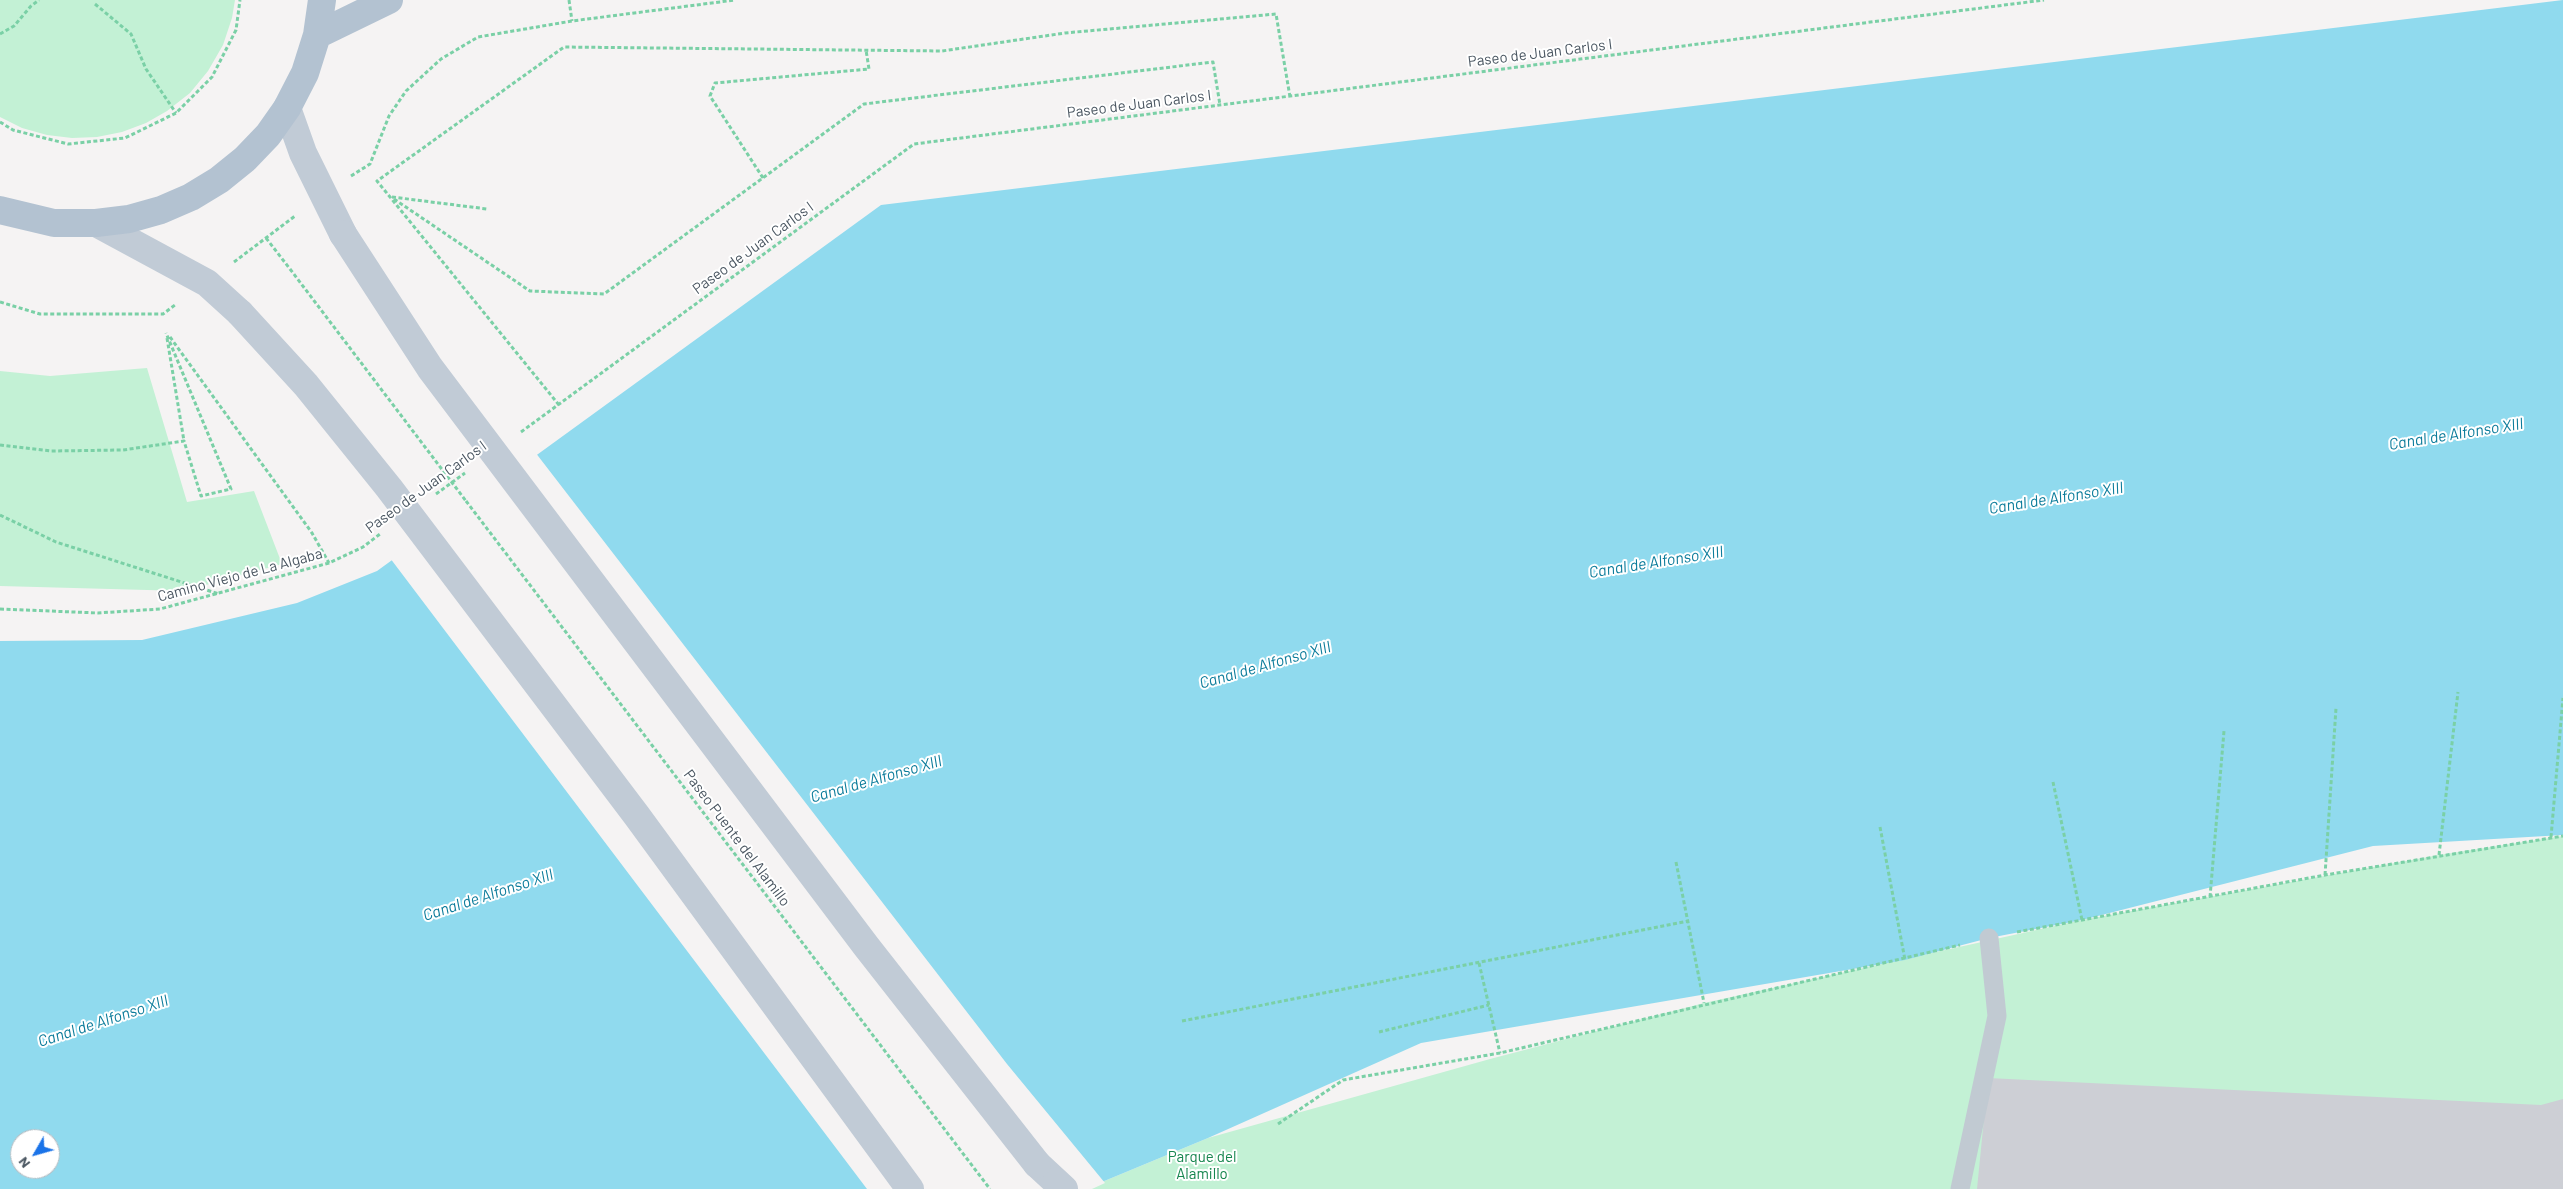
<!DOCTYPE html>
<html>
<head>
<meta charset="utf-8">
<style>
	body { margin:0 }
	#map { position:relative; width:2563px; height:1189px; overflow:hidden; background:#f5f3f3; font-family:Barlow,sans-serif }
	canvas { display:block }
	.north { position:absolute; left:10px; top:1129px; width:50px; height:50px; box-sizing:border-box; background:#fff; border:1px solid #b7bbc0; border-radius:50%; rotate:232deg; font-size:14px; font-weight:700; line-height:20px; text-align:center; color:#4a5661 }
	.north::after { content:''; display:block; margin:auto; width:18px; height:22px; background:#1a73e8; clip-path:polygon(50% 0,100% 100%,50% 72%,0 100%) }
</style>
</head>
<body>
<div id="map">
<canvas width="2563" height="1189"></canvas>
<div class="north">N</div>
</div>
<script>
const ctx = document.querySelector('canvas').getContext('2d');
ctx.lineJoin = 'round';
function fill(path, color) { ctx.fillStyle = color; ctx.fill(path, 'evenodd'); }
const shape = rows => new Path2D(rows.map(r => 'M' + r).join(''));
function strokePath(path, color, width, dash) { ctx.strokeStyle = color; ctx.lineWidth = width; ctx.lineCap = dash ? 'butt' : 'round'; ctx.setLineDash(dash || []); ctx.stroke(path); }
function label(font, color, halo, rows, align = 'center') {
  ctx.font = font + ' Barlow,sans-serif'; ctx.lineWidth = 4; ctx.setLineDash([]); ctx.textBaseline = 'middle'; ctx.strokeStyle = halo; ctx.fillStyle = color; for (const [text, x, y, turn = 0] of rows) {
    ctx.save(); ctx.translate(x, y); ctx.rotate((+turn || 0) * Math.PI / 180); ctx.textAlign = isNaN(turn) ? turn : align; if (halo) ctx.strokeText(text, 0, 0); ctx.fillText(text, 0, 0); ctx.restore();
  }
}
const green = shape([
	[0,0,235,0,232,18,223,45,208,71,190,93,167,111,146,123,122,132,97,137,72,138,47,135,22,128,0,117],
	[147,368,187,502,254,491,282,564,184,591,0,586,0,371,50,376],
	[2563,836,2563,1189,1085,1189,1208,1138,1490,1059,1704,1003,2082,920,2439,855]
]);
const water = shape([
	[2563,0,2563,835,2373,846,2082,920,1989,938,1905,960,1421,1043,1208,1138,1085,1189,0,1189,0,641,142,640,297,603,377,571,881,205],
	[20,1139,50,1139,50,1169,20,1169]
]);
const pier = shape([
	[535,452,1007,1064,1105,1183,1092,1189,867,1189,390,558]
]);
const building = shape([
	[1988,1078,2541,1105,2563,1099,2563,1189,1977,1189]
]);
const path = shape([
	[569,0,572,21],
	[95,4,131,34,146,69,176,113],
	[0,34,14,26,31,6,39,0],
	[0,122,13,130,68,144,125,138,176,113,212,77,236,30,240,0],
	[351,176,370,164,389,116,406,91,441,59,478,37,572,21,735,0],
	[763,178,710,96,715,83,869,69,866,50],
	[392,197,487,209],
	[394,199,530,291,604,294,864,104,1213,62,1220,105],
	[266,238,290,269],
	[234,262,295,216],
	[0,302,40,314,163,314,175,305],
	[170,337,312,533,329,563],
	[167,338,184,441],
	[559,405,377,181,564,47,942,51,1065,33,1276,14,1290,97],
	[521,432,914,144,2044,0],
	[0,445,51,451,123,450,184,441,201,496,231,489,166,333],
	[436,494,465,473],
	[466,501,990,1189],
	[0,515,56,542,219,594],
	[0,609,98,613,160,609,329,563,363,547,380,534],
	[2053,782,2082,920],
	[1880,827,1905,960],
	[2551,837,2563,698],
	[2439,855,2458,692],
	[1676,862,1704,1003],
	[2325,875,2336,708],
	[2210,897,2224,731],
	[2017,932,2325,875,2563,836],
	[1479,963,1500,1053],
	[1182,1021,1688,921],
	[1379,1032,1489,1005],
	[1278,1124,1343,1080,1500,1053,1960,945]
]);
const lane = shape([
	[1960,1189,1997,1016,1989,938]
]);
const secondary = shape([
	[287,108,303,153,343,234],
	[96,223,207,283,240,313],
	[1037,1164,1064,1189]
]);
const primary = shape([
	[317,35,389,0],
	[0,210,54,223,96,223,129,219,161,210,191,197,219,180,245,159,268,135,287,108,305,73,317,35,322,0]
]);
const pathBridge = shape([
	[290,269,466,501]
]);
const secondaryBridge = shape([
	[343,234,430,368,866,946,1037,1164],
	[240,313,306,385,389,488,637,816,910,1189]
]);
const streetNames = [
	["Paseo de Juan Carlos I",1540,53,-7],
	["Paseo de Juan Carlos I",1139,104,-7],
	["Paseo de Juan Carlos I",753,248,-36],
	["Paseo de Juan Carlos I",426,487,-36],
	["Camino Viejo de La Algaba",240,575,-15],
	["Paseo Puente del Alamillo",737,838,53]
];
const parkNames = [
	["Parque del",1202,1157],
	["Alamillo",1202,1174]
];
const waterNames = [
	["Canal de Alfonso XIII",2456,434,-9],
	["Canal de Alfonso XIII",2056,498,-9],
	["Canal de Alfonso XIII",1656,562,-9],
	["Canal de Alfonso XIII",1265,665,-16],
	["Canal de Alfonso XIII",876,779,-16],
	["Canal de Alfonso XIII",488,895,-18],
	["Canal de Alfonso XIII",103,1021,-18]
];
fill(green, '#c3f1d5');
fill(water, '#90daee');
fill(pier, '#f5f3f3');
fill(building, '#cdcfd5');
strokePath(path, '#7ad0a6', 3, [4, 2.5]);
strokePath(lane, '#c1cad2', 19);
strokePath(secondary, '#c1cbd6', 28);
strokePath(primary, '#b3c2d1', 28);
strokePath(pathBridge, '#7ad0a6', 3, [4, 2.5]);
strokePath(secondaryBridge, '#c1cbd6', 28);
label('15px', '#4a5661', '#fff', streetNames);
label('15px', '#17864f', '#fff', parkNames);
label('italic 16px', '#0c7c9b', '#fff', waterNames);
</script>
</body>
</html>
